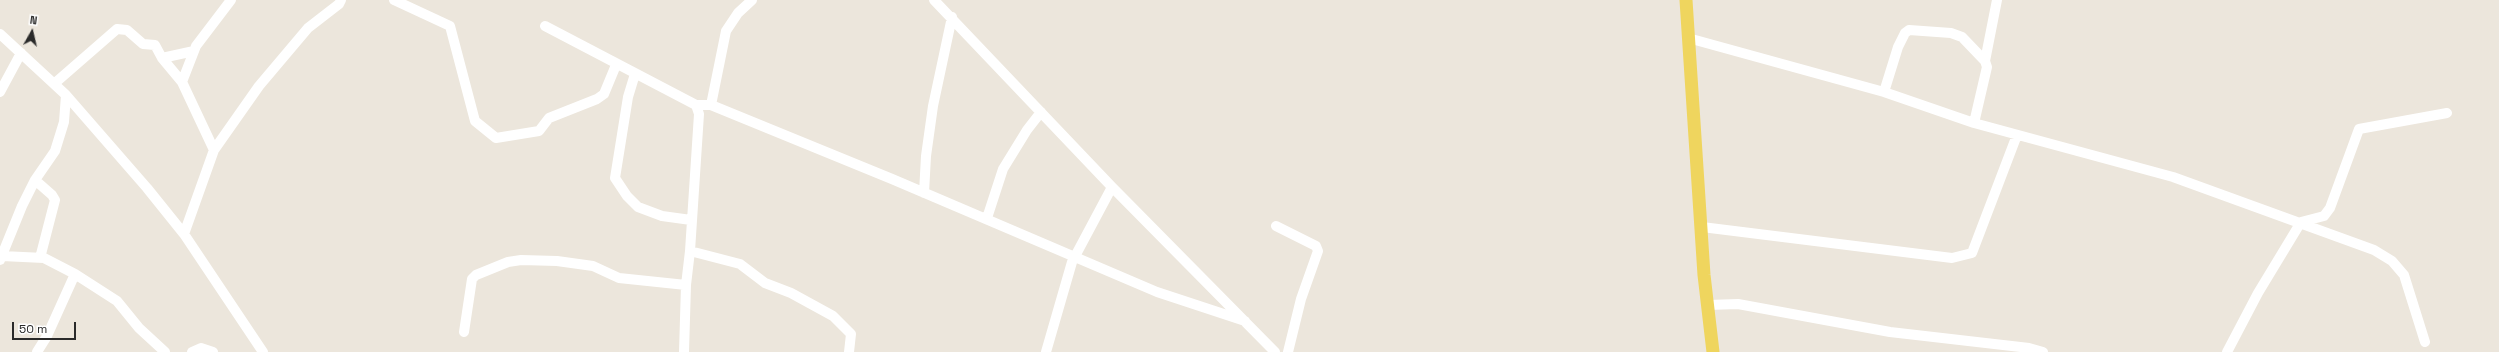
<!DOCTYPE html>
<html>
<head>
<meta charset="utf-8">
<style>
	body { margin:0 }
	#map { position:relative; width:2499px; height:352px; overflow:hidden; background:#ece6dc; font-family:"Space Grotesk",sans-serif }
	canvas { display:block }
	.north { position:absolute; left:12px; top:12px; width:40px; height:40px; -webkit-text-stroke:3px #fff; paint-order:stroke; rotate:8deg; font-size:11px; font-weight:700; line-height:16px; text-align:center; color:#2a2a2a }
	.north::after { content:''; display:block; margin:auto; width:14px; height:18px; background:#2a2a2a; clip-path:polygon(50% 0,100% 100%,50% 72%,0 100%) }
	.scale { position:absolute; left:12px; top:322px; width:64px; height:18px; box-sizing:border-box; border:2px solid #2a2a2a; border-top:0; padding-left:5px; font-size:12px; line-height:14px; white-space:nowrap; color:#2a2a2a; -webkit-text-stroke:3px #fff; paint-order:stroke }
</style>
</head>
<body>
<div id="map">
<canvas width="2499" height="352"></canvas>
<div class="north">N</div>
<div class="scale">50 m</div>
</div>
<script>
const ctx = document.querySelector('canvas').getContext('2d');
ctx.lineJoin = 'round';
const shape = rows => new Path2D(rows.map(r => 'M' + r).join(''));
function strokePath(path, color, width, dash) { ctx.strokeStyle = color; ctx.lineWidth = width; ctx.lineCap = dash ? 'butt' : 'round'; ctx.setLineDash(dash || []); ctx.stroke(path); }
const minor = shape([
	[394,0,450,26,475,121,496,138,539,131,549,118,597,99,604,94,616,65],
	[934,0,1112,187,1275,352],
	[545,26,696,105,699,114,690,251,686,285,684,352],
	[0,34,66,95,147,188,184,234,263,352],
	[1688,38,1884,92,1974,123,2173,177,2374,250,2392,261,2404,275,2425,342],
	[194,51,162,58,182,82,214,150],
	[635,74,628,97,615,178,627,196,638,207,662,216,691,220],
	[182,82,196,46,231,0],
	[55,83,117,29,127,30,143,44,155,45,162,58],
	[0,92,21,53],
	[1884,92,1898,47,1905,33,1909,30,1951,33,1962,37,1985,61],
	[696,105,711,105,892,179,1157,292,1245,321],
	[711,105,726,31,738,13,752,0],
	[1974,123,1987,67,1985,61,1997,0],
	[35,180,52,195,55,200,40,258],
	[924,193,926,156,933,106,952,17],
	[987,218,1003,169,1027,130,1041,112],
	[1276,226,1316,246,1318,251,1301,299,1288,352],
	[1702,227,1952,258,1972,253,2017,135],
	[184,234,214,150,259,86,308,28,339,4,341,0],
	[690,251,740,264,765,283,791,293,833,316,851,334,849,352],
	[2,256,44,258,75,274,117,301,139,328,165,352],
	[0,260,22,206,35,180,55,151,64,122,66,95],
	[1708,305,1738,304,1890,332,2029,348,2043,352],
	[464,332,472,279,476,275,508,262,521,260,557,261,593,266,619,278,686,285],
	[37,352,47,336,75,274],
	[192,352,201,348,213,352],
	[1046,352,1072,262,1112,187],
	[2227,352,2258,293,2301,222,2324,216,2330,208,2359,129,2447,113]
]);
const major = shape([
	[1686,0,1704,275,1713,352]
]);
strokePath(minor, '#fff', 10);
strokePath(major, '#efd55e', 13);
</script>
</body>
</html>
